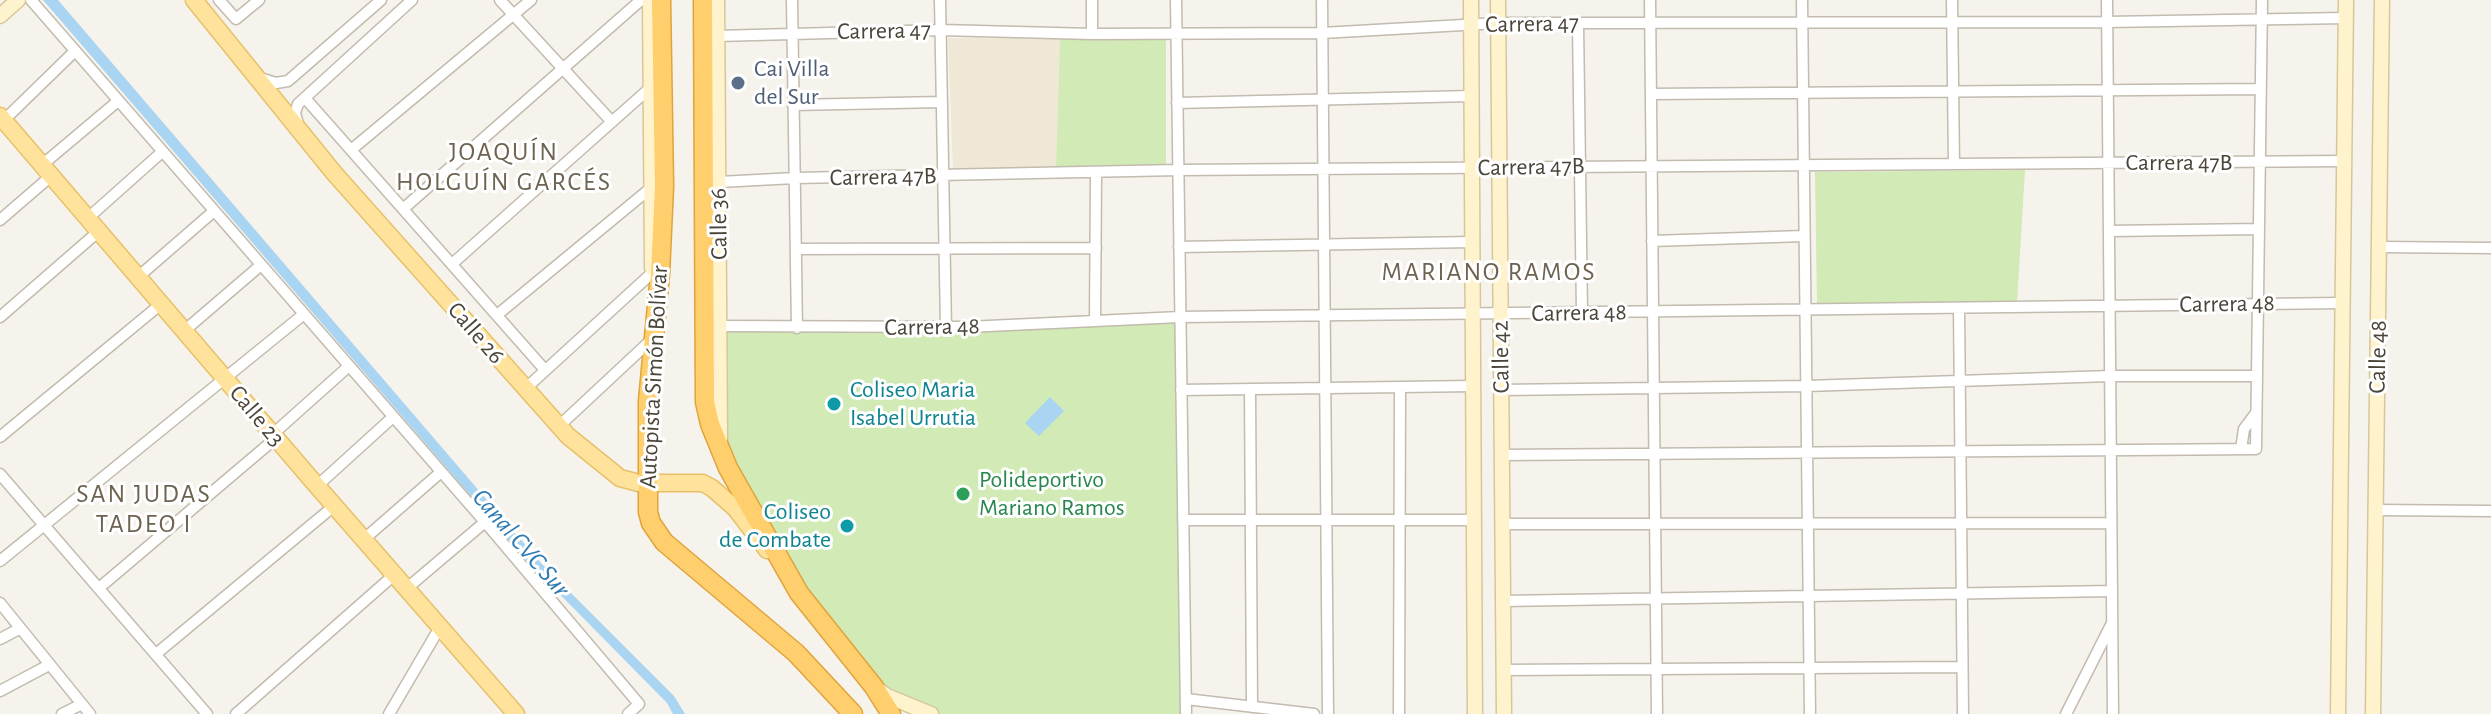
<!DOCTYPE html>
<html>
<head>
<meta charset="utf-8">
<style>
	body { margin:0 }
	canvas { display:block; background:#f6f3ec }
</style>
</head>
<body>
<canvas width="2491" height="714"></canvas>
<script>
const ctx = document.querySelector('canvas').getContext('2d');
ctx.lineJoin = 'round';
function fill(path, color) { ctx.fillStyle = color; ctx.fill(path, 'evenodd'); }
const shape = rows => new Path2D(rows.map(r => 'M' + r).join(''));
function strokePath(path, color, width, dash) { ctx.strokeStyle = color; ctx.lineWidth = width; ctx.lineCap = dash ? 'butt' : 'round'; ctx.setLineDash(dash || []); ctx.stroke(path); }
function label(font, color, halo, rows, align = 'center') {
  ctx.font = font + ' "Alegreya Sans",sans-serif'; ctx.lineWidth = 6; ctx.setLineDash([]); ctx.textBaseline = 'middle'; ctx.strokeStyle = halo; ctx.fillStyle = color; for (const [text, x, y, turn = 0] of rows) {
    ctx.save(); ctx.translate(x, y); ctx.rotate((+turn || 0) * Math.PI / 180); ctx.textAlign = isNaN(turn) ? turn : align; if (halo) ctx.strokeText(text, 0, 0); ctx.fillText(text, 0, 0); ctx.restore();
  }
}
const education = shape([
	[948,38,1060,38,1056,168,953,169]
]);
const green = shape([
	[1060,38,1166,38,1166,165,1056,168],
	[2025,170,2017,303,1817,305,1815,172],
	[1180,317,1186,714,931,714,897,701,813,609,728,468,721,326,797,328]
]);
const water = shape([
	[43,0,58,0,541,563,674,696,685,714,673,714,667,703,527,561],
	[1050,397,1064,411,1039,436,1025,423]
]);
const street = shape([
	[31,0,485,522,639,704,628,714],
	[219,0,236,19,259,0],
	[500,0,612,122],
	[792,0,797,328],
	[940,0,946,328],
	[1092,0,1092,34],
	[1176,0,1186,714],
	[1322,0,1328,714],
	[1650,0,1657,714],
	[1802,0,1810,714],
	[1952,0,1954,164],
	[2107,0,2113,714],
	[1578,23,1582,313],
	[717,36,941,30,1092,34,1322,33,1498,23,2107,22,2346,18],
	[260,78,276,83,288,81,381,0],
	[1651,94,2260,89],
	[305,98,545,370],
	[1177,103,1471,96],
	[793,105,942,102],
	[1,123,75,51],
	[298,124,295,113,298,104,412,0],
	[351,150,531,0],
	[42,165,118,101],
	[719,182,795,178,1178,170,2344,161],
	[403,209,641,0],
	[88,218,162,152],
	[0,220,51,176],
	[2109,231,2259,229],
	[1652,241,1804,236],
	[1179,247,1472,242],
	[2379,247,2491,248],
	[796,249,1096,248],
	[452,264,650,88],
	[138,277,214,211],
	[1959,308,1963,714],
	[497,315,652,187],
	[0,317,99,231],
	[1095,321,1096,174],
	[721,326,967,327,1180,317,2342,303],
	[184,331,261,265],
	[525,389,652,273],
	[1250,389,1252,707],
	[1181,390,1473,386],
	[1501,390,1806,386,2110,376,2256,376],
	[558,427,648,343],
	[273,434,349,366],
	[0,437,161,304],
	[2241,449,2244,429,2256,413],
	[1502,455,2256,449,2262,0],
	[0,474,207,714],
	[317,486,393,417],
	[2376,510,2491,511],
	[1183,520,1474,520],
	[1502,524,2111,523],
	[363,540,441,472],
	[0,561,304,314],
	[99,588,276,438],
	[406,589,485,522],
	[1503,601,2112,591],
	[0,603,90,714],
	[0,639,19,629],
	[156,654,334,506],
	[1503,670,1961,667],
	[0,691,49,665],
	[1186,699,1314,714],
	[62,714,82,704],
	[236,714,394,575],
	[389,714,440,627],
	[1399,714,1400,387],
	[2066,714,2111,625]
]);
const secondary = shape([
	[650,0,652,268],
	[717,0,720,440],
	[1471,0,1475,714],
	[1498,0,1504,714],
	[0,16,18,0],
	[877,689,887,696,931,714],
	[2338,714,2346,0],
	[2373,714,2382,0]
]);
const primary = shape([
	[194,0,334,173,568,436,620,478,639,483,703,483,712,488,735,508,767,550],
	[0,116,317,486,516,714]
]);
const highway = shape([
	[661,0,664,186,660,274,648,401,648,512,651,523,664,542,796,653,853,714],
	[703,0,705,402,710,424,728,468,799,593,874,687,891,714]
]);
const markers = [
	[738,83,8,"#5c6f8a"],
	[834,404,8,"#0f9aa8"],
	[963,494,8,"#2e9e5b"],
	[847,526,8,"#0f9aa8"]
];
const streetNames = [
	["Carrera 47",1532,24,-1],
	["Carrera 47",884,31,-1],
	["Carrera 47B",2179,163],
	["Carrera 47B",1531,167,-1],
	["Carrera 47B",883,177,-1],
	["Calle 36",719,224,-91],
	["Carrera 48",2227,304,-1],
	["Carrera 48",1579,313,-1],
	["Carrera 48",932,327,-1],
	["Calle 26",476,333,49],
	["Calle 42",1501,357,-91],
	["Calle 48",2378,357,-89],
	["Autopista Simón Bolívar",654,377,-87],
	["Calle 23",257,416,50]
];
const serviceNames = [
	["Cai Villa",754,69],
	["del Sur",754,97]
];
const cultureNames = [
	["Coliseo Maria",850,390],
	["Isabel Urrutia",850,418],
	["Coliseo",831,512,"right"],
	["de Combate",831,540,"right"]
];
const leisureNames = [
	["Polideportivo",979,480],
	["Mariano Ramos",979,508]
];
const neighbourhoodNames = [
	["JOAQUÍN",504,152],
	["HOLGUÍN GARCÉS",504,182],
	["MARIANO RAMOS",1489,272],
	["SAN JUDAS",144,494],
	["TADEO I",144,524]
];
const waterNames = [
	["Canal CVC Sur",521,543,49]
];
fill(education, '#efe8d6');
fill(green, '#d2eab5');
fill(water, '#a9d4f2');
strokePath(street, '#c2bbae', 13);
strokePath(secondary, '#d6c79b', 17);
strokePath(primary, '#e6c16a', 19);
strokePath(highway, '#e0a43c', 21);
strokePath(street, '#fff', 10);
strokePath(secondary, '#fff3cd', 14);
strokePath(primary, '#ffe39c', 16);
strokePath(highway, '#ffcf6e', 18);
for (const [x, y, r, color] of markers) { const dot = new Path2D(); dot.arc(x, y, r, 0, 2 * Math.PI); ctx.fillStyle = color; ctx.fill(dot); strokePath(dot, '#fff', 3); }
label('24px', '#4b4439', '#fff', streetNames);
label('24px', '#4e5e75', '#fff', serviceNames, 'left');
label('24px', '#0d838f', '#fff', cultureNames, 'left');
label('24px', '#27864d', '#fff', leisureNames, 'left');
ctx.letterSpacing = '2px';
label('26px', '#6e6250', '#fff', neighbourhoodNames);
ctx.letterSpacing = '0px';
label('italic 26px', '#2e7ab2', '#fff', waterNames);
</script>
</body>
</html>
